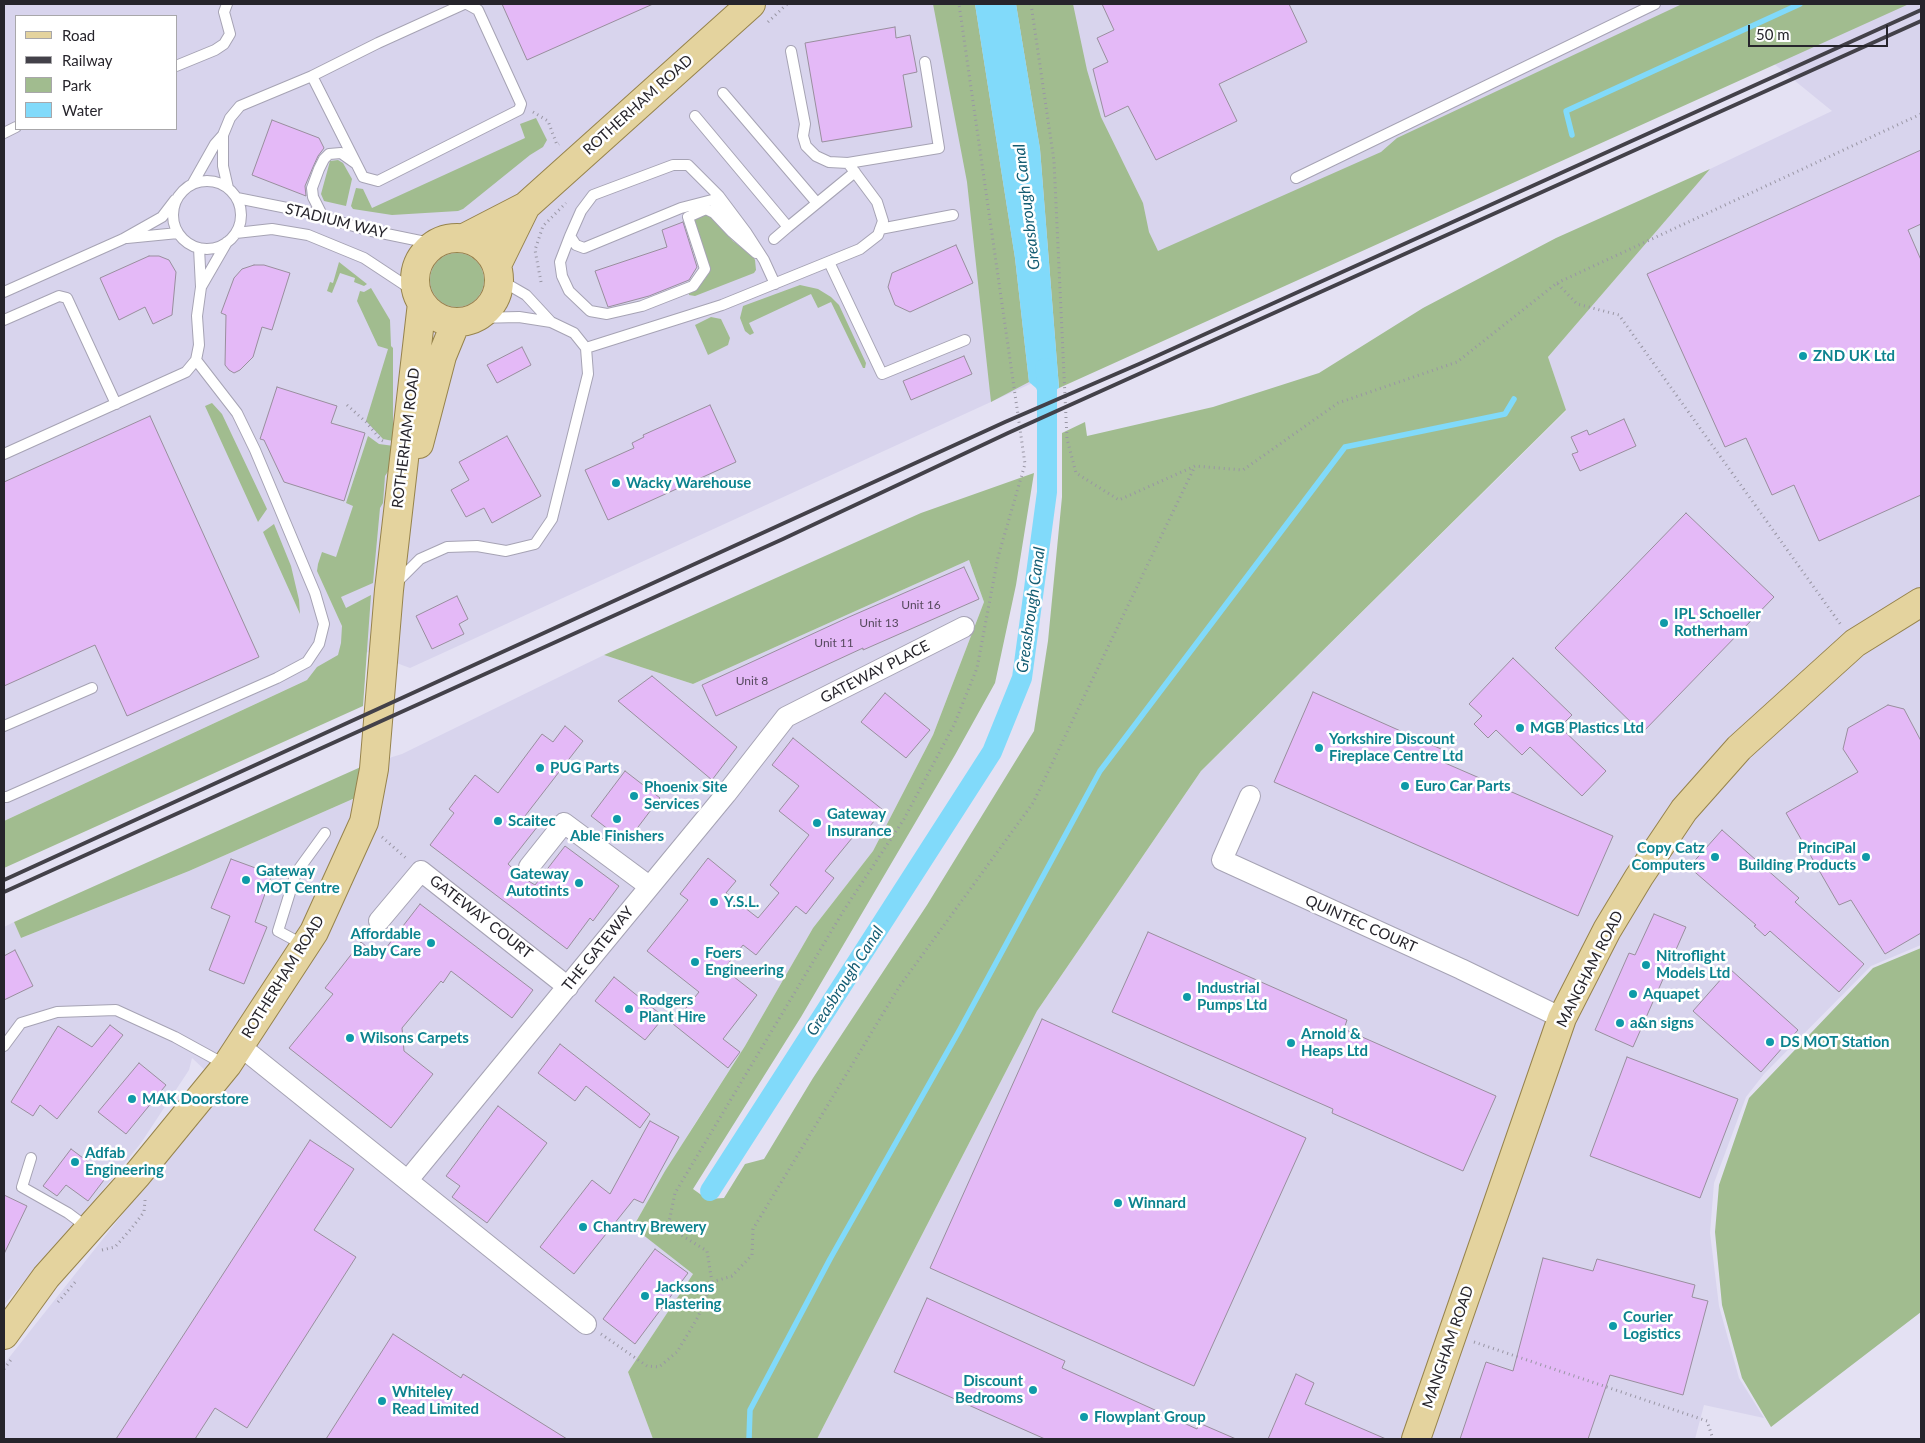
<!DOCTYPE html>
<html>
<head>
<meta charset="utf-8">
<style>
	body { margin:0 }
	#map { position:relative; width:1925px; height:1443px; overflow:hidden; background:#e4e1f3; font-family:Lato,sans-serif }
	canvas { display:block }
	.frame { position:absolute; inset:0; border:5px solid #26242b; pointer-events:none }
	.legend { position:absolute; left:15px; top:15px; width:162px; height:115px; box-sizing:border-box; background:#fff; border:1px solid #a8a7aa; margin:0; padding:6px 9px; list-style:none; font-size:15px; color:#26242b }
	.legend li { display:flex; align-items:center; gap:10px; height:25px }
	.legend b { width:25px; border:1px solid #a8a7aa }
	.scale { position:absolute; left:1748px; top:25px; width:140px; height:22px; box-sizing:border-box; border:2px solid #26242b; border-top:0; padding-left:6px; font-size:15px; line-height:18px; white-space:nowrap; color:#26242b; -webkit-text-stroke:4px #fff; paint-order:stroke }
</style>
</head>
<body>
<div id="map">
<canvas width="1925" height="1443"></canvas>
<div class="frame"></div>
<ul class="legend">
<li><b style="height:6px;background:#e4d39e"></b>Road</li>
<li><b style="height:6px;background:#434149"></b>Railway</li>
<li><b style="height:14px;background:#a1bc8f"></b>Park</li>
<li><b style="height:14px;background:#81dafa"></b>Water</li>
</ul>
<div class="scale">50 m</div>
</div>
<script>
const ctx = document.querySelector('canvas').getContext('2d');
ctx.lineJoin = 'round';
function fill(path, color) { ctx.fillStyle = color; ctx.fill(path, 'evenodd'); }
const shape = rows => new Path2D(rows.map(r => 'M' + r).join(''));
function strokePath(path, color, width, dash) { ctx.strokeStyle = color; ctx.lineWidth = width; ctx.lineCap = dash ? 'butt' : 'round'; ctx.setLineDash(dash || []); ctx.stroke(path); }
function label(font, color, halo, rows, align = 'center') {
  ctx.font = font + ' Lato,sans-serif'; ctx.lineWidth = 5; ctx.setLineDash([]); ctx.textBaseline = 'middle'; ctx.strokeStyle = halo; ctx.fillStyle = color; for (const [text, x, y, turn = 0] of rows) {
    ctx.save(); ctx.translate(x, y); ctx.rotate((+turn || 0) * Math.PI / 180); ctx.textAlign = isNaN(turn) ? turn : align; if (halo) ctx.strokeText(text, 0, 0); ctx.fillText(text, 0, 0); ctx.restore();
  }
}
const built = shape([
	[4,4,1921,4,1921,945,1871,966,1764,1074,1746,1097,1714,1183,1710,1233,1719,1306,1739,1378,1764,1418,1704,1405,1695,1439,817,1439,1037,1011,1201,771,1566,411,1548,357,1710,169,1832,111,1703,6,1552,145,410,668,367,652,4,821],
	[16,16,176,16,176,129,16,129],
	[969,560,984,602,933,735,873,851,813,928,745,1046,694,1125,633,1226,693,1274,628,1372,653,1439,4,1439,4,1364,223,1087,192,1058,189,1070,141,1143,89,1207,4,1305,4,927,14,922,21,938,189,871,355,798,363,766,402,754,604,655,693,684]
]);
const green = shape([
	[933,4,975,4,1015,258,1029,382,991,402,967,182],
	[1016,4,1073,4,1087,70,1101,117,1143,203,1149,232,1158,251,1381,152,1397,138,1682,4,1909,4,1059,388,1040,149],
	[536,118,547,140,543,147,530,155,463,209,458,211,392,215,353,209,351,206,356,188,363,189,372,208,525,138,520,124],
	[338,160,343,163,352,179,346,206,324,201,321,194,330,161],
	[1710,169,1548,357,1566,410,1201,771,1037,1011,817,1439,653,1439,628,1372,693,1274,633,1227,665,1171,745,1046,813,928,873,851,933,735,984,602,969,560,693,684,604,655,921,513,1034,473,1016,585,995,683,955,755,801,1017,693,1189,707,1199,724,1198,745,1164,764,1159,813,1078,927,905,1034,731,1048,641,1062,497,1062,433,1085,422,1087,436,1213,407,1319,373,1423,308,1556,238],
	[708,212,733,241,753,256,755,260,756,270,754,273,695,296,689,295,689,292,705,279,708,273,694,218],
	'430 280a27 27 0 1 1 54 0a27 27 0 1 1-54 0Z',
	[339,262,367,284,364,286,354,282,355,278,340,273,332,293,327,291,330,282,333,283],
	[800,285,818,289,831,297,839,305,866,363,865,368,863,368,831,302,818,308,811,294,749,323,754,333,750,335,745,331,740,318,743,306],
	[371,288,390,320,391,346,393,348,393,441,383,439,366,421,388,349,378,346,357,301,360,291,364,292],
	[711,317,721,319,730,338,728,345,708,355,695,325],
	[212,403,222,414,267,509,258,522,205,406],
	[368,436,379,444,394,446,389,470,385,476,383,503,380,508,373,583,341,597,346,608,371,595,363,706,4,868,4,821,307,680,317,667,338,655,341,643,342,626,317,571,318,564,322,552,336,557,353,506,346,503],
	[274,524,291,566,299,600,300,614,263,532],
	[363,766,355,798,189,871,21,938,14,922],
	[1921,948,1921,1312,1771,1427,1742,1378,1722,1305,1715,1232,1719,1185,1749,1098,1873,968]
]);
const water = shape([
	[975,4,1016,4,1040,149,1059,388,1041,399,1036,388,1029,382,1015,258]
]);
const stream = shape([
	[1572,135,1566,111,1800,4],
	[749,1439,750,1410,830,1259,959,1031,1100,771,1345,447,1505,414,1514,399]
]);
const canal = shape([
	[710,1191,992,752,1022,678,1047,492,1047,384,1045,368]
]);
const building = shape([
	[502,4,653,4,527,60,502,4],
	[1102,4,1289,4,1307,42,1219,84,1237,121,1156,160,1128,106,1105,117,1093,69,1108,62,1097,38,1114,30,1102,4],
	[895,27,896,38,910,35,917,72,903,75,912,127,822,142,805,43,895,27],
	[272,120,319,138,324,148,318,156,313,167,305,186,306,196,252,175,272,120],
	[1921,150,1921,224,1908,230,1921,260,1921,495,1819,541,1794,485,1772,495,1746,438,1725,447,1647,274,1921,150],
	[683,222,697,267,689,280,649,296,608,307,595,271,667,247,662,230,683,222],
	[956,245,973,283,910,312,895,305,888,287,892,273,956,245],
	[149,256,159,256,169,260,176,272,172,315,153,324,145,307,119,320,100,278,149,256],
	[254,265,264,265,290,273,272,330,262,327,253,357,240,370,234,373,229,370,225,365,226,315,221,313,234,278,242,269,254,265],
	[522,347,531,365,497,383,487,365,522,347],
	[964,356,972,374,911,400,903,381,964,356],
	[277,387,337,406,331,423,365,433,344,501,284,482,264,440,260,439,277,387],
	[710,405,736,462,608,520,585,470,634,448,632,443,644,437,643,435,710,405],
	[150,416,259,657,127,716,95,645,4,686,4,482,150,416],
	[1624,419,1636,446,1580,471,1572,454,1578,452,1571,437,1587,430,1589,435,1624,419],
	[507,436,541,496,492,523,484,508,466,517,451,490,469,480,459,462,507,436],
	[1686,513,1774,597,1642,733,1555,648,1686,513],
	[964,567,979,599,863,650,863,648,716,716,702,685,849,617,964,567],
	[457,596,468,619,459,624,464,634,432,649,416,616,457,596],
	[1513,658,1572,715,1560,727,1606,771,1582,796,1530,747,1522,755,1496,730,1488,738,1474,724,1482,716,1469,704,1513,658],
	[652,676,737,747,712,780,618,701,652,676],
	[1313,692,1450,753,1445,763,1613,836,1578,916,1274,782,1313,692],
	[885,693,930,730,906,758,861,722,885,693],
	[1888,705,1904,709,1921,741,1921,933,1885,954,1851,900,1839,905,1786,813,1858,772,1843,749,1848,728,1888,705],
	[565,726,583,741,525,816,538,826,508,864,522,877,535,885,565,846,619,886,593,921,590,918,567,949,430,845,454,813,449,809,475,775,498,793,542,734,553,742,565,726],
	[793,738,883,810,862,836,857,832,825,871,834,878,806,914,796,906,756,955,743,945,724,969,757,995,723,1039,740,1052,728,1068,673,1024,699,992,647,951,688,900,680,894,708,858,736,881,726,893,758,918,779,893,770,885,809,835,779,811,799,786,772,765,793,738],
	[625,771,660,798,626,843,591,816,625,771],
	[1722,830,1799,898,1795,902,1864,964,1839,992,1770,931,1765,936,1754,926,1756,925,1689,867,1722,830],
	[231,859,272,874,255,922,267,927,244,984,209,970,230,916,211,908,231,859],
	[420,904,533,990,512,1018,451,971,443,983,441,981,402,1028,404,1051,433,1074,391,1128,289,1048,333,994,325,988,361,942,379,957,420,904],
	[1654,914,1686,927,1633,1047,1595,1030,1629,953,1635,955,1654,914],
	[1148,932,1347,1020,1344,1029,1496,1096,1463,1171,1332,1113,1333,1109,1112,1012,1148,932],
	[15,950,33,986,4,1000,4,956,15,950],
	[1730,969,1798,1030,1761,1072,1693,1011,1730,969],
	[614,977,664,1017,645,1040,595,1001,614,977],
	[1042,1019,1306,1138,1194,1386,930,1268,1042,1019],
	[110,1025,123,1035,57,1119,40,1105,33,1116,11,1102,58,1026,92,1047,110,1025],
	[560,1044,650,1114,640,1128,586,1086,575,1101,538,1073,560,1044],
	[1627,1057,1738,1099,1700,1198,1590,1156,1627,1057],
	[139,1063,166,1085,126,1134,98,1112,139,1063],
	[498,1106,547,1143,487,1223,452,1197,460,1186,446,1176,498,1106],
	[650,1121,679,1137,643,1203,634,1199,574,1274,540,1247,592,1180,610,1194,650,1121],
	[310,1140,354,1169,314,1230,356,1257,247,1428,215,1408,195,1439,116,1439,310,1140],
	[71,1149,107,1176,88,1201,66,1185,57,1196,43,1186,71,1149],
	[4,1195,27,1206,4,1254,4,1195],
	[655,1249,688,1273,635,1344,603,1319,655,1249],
	[1543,1258,1593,1271,1597,1259,1695,1285,1692,1297,1708,1301,1683,1395,1610,1375,1588,1439,1460,1439,1486,1362,1513,1371,1543,1258],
	[927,1298,1065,1361,1062,1368,1197,1429,1199,1423,1236,1439,1045,1439,894,1372,927,1298],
	[393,1334,461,1378,463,1374,567,1439,326,1439,393,1334],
	[1296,1374,1314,1383,1305,1404,1386,1439,1268,1439,1296,1374]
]);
const path = shape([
	[1031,4,1054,161,1067,439,1076,473,1119,500,1195,466,1243,470,1338,403,1457,362,1557,283,1577,304,1619,315,1841,625],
	[768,22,787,4],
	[533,112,548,121,557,145,559,144],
	[541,282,535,250,543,226,566,203],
	[1557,283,1921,114],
	[347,405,366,422,381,440,383,441],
	[382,837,407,859],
	[102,1250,115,1247,131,1229,144,1212,145,1200],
	[712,1282,732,1276,752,1255,753,1229,899,987,1033,803,1195,466],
	[58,1302,77,1280],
	[601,1334,647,1366,659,1367,677,1352,698,1317,712,1282,707,1251,668,1227,675,1193,844,910,904,819,954,725,977,668,998,557,1025,464,959,4],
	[1474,1342,1707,1421,1713,1439],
	[4,1369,13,1357]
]);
const service = shape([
	[791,51,805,124,803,136,806,146,816,156,829,162,848,163],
	[176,66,215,50,224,44,230,34,224,12,227,4],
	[312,76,363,177,378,181,519,110,521,104,478,10,467,4],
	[723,93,817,203],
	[695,116,788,227,855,172],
	[4,133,16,127],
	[223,135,223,166,228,188],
	[1296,178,1655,4],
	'173 215a34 34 0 1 1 68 0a34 34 0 1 1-68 0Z',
	[193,183,215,144,223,135,230,118,240,106,312,76,378,43,464,4],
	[237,198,307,212,367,230,435,244],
	[323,217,313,197,312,188,319,169,324,159,329,154,341,153,355,163],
	[880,229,953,215],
	[746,232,719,196,688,165,673,165,593,195,581,211,570,236,576,245,584,248,681,208,712,200,746,232,764,260,775,284],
	[236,233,272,229,308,235,364,258,417,293],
	[570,236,560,262,562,276,569,291,590,311,607,314,642,306,693,286,705,269,688,217,706,209,714,213,732,232,756,253],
	[127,238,178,233],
	[774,239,788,227],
	[829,262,882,374,965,340],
	[500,280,526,295,551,322],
	[201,287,227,242],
	[4,292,123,239,162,217,175,200],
	[4,320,59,296,67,298,116,404],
	[586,348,722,305,860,249,878,235,883,221,877,202,848,163,939,148,925,62],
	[4,454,186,372,196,360,199,345,197,316,201,287,199,248],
	[396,583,420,559,447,547,477,546,506,551,535,544,552,519,588,374,586,348,574,333,551,322,519,317,476,318],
	[4,726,92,688],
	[4,797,7,797,277,678,307,662,319,644,324,624,315,593,255,450,237,413,196,360],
	[304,945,278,931,296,873,325,833],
	[4,1046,21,1023,57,1012,116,1010,175,1037,226,1065],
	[31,1158,22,1187,68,1213,88,1228]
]);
const minor = shape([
	[1250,796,1222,860,1461,969,1562,1018],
	[529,867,564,823,649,886],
	[379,921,421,871,568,987],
	[240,1046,586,1324],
	[408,1180,726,794,786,717,964,627]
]);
const primary = shape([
	'415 280a42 42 0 1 1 84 0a42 42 0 1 1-84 0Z',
	[464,238,526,206,751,4],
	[497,265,526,206],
	[419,444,442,356,456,322],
	[4,1335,46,1277,137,1175,227,1065,314,932,364,822,374,769,389,590,422,303],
	[1416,1439,1562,1018,1607,930,1639,877,1684,810,1739,748,1855,643,1921,602]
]);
const rail = shape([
	[4,880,1005,422,1139,364,1921,10],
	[4,892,783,539,1008,433,1921,21]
]);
const markers = [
	[1803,356,5,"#0f9aa8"],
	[616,483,5,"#0f9aa8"],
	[1664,623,5,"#0f9aa8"],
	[1520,728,5,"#0f9aa8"],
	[1319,748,5,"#0f9aa8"],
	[540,768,5,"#0f9aa8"],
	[1405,786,5,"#0f9aa8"],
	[634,796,5,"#0f9aa8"],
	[617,819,5,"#0f9aa8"],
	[498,821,5,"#0f9aa8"],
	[817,823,5,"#0f9aa8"],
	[1715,857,5,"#0f9aa8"],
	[1866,857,5,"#0f9aa8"],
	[246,880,5,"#0f9aa8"],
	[579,883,5,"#0f9aa8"],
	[714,902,5,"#0f9aa8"],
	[431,943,5,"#0f9aa8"],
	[695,962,5,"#0f9aa8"],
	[1646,965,5,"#0f9aa8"],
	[1633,994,5,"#0f9aa8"],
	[1187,997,5,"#0f9aa8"],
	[629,1009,5,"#0f9aa8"],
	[1620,1023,5,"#0f9aa8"],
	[350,1038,5,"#0f9aa8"],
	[1770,1042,5,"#0f9aa8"],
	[1291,1043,5,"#0f9aa8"],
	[132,1099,5,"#0f9aa8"],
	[75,1162,5,"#0f9aa8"],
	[1118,1203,5,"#0f9aa8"],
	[583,1227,5,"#0f9aa8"],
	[645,1296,5,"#0f9aa8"],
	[1613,1326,5,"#0f9aa8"],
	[1033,1390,5,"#0f9aa8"],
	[382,1401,5,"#0f9aa8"],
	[1084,1417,5,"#0f9aa8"]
];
const numberNames = [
	["Unit 16",921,605],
	["Unit 13",879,623],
	["Unit 11",834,643],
	["Unit 8",752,681]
];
const streetNames = [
	["ROTHERHAM ROAD",638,105,-42],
	["STADIUM WAY",336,221,14],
	["ROTHERHAM ROAD",406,438,-83],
	["GATEWAY PLACE",875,672,-27],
	["GATEWAY COURT",481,917,38],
	["QUINTEC COURT",1361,924,24],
	["THE GATEWAY",598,949,-51],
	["MANGHAM ROAD",1590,969,-63],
	["ROTHERHAM ROAD",283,977,-58],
	["MANGHAM ROAD",1448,1347,-71]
];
const cultureNames = [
	["ZND UK Ltd",1813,356],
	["Wacky Warehouse",626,483],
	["IPL Schoeller",1674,614],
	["Rotherham",1674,631],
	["MGB Plastics Ltd",1530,728],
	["Yorkshire Discount",1329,739],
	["Fireplace Centre Ltd",1329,756],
	["PUG Parts",550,768],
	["Euro Car Parts",1415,786],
	["Phoenix Site",644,787],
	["Services",644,804],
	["Gateway",827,814],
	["Insurance",827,831],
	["Scaitec",508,821],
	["Able Finishers",617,836,"center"],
	["Copy Catz",1705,848,"right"],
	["Computers",1705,865,"right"],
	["PrinciPal",1856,848,"right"],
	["Building Products",1856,865,"right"],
	["Gateway",256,871],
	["MOT Centre",256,888],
	["Gateway",569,874,"right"],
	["Autotints",569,891,"right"],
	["Y.S.L.",724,902],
	["Affordable",421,934,"right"],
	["Baby Care",421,951,"right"],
	["Foers",705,953],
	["Engineering",705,970],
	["Nitroflight",1656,956],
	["Models Ltd",1656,973],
	["Industrial",1197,988],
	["Pumps Ltd",1197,1005],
	["Aquapet",1643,994],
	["Rodgers",639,1000],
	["Plant Hire",639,1017],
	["a&n signs",1630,1023],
	["Arnold &",1301,1034],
	["Heaps Ltd",1301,1051],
	["Wilsons Carpets",360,1038],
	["DS MOT Station",1780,1042],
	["MAK Doorstore",142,1099],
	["Adfab",85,1153],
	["Engineering",85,1170],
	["Winnard",1128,1203],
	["Chantry Brewery",593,1227],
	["Jacksons",655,1287],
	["Plastering",655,1304],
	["Courier",1623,1317],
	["Logistics",1623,1334],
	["Discount",1023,1381,"right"],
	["Bedrooms",1023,1398,"right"],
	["Whiteley",392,1392],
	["Read Limited",392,1409],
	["Flowplant Group",1094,1417]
];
const waterNames = [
	["Greasbrough Canal",1027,207,-97],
	["Greasbrough Canal",1031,610,-82],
	["Greasbrough Canal",845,981,-57]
];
fill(built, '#d8d4ed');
fill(green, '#a1bc8f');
fill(water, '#81dafa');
strokePath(stream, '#81dafa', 5.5);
strokePath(canal, '#81dafa', 20);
fill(building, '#e4b9f7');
strokePath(building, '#998f9e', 1);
strokePath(service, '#a6a3b4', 12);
strokePath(minor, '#a6a3b4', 22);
strokePath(primary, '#96834c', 30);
strokePath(path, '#9996a4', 3, [1, 4]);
strokePath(service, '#fff', 10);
strokePath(minor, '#fff', 20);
strokePath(primary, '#e4d39e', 28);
strokePath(rail, '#434149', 4);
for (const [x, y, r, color] of markers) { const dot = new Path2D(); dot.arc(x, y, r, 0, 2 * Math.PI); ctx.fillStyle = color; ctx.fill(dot); strokePath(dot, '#fff', 2); }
label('12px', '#56495e', null, numberNames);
label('15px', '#26242b', '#fff', streetNames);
label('bold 15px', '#0d838f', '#fff', cultureNames, 'left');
label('italic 16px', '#145d73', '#fff', waterNames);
</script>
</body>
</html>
